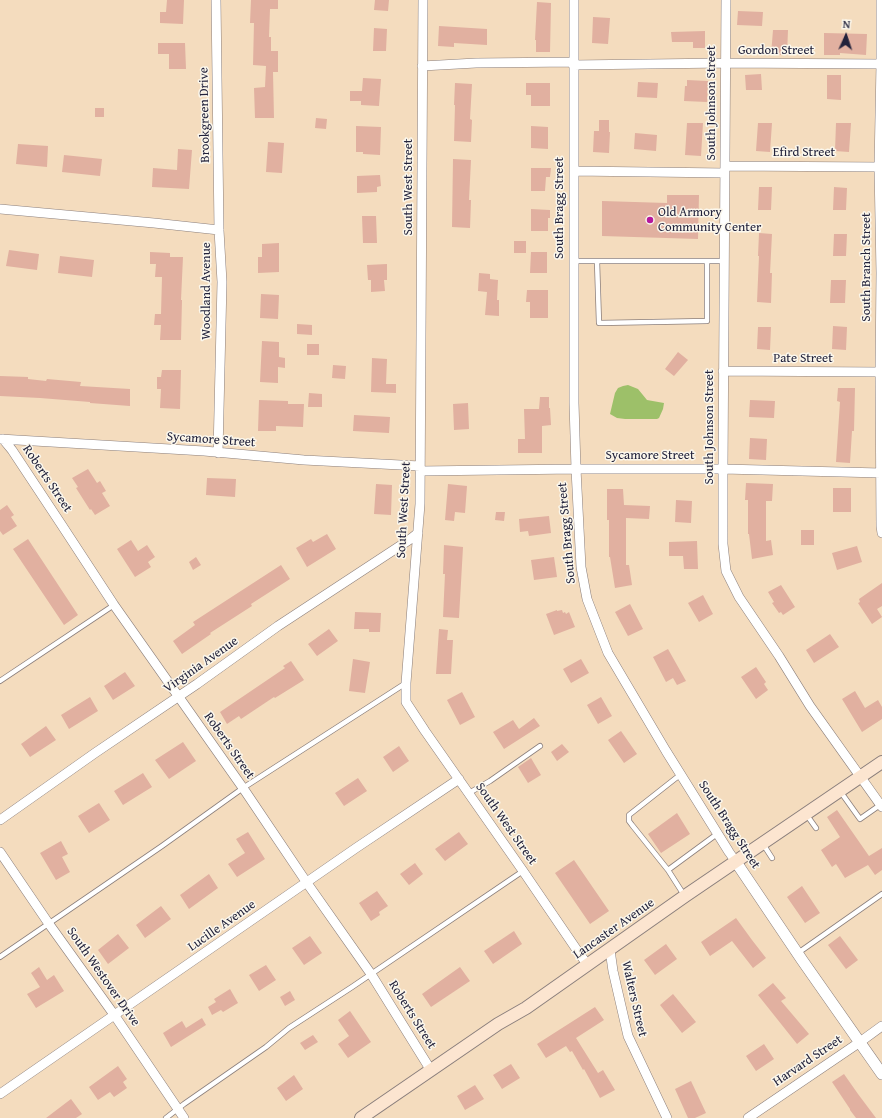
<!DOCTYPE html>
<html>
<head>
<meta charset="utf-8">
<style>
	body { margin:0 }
	#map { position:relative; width:882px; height:1118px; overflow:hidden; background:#f4dcbe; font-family:"Gentium Book Plus",serif }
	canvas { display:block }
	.north { position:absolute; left:826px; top:16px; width:40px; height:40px; -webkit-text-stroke:3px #fbf7ec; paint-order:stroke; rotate:3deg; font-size:11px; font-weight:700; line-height:16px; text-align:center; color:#22223b }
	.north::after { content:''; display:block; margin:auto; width:14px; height:18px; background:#22223b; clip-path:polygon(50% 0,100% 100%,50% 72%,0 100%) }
</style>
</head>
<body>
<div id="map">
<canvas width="882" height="1118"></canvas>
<div class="north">N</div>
</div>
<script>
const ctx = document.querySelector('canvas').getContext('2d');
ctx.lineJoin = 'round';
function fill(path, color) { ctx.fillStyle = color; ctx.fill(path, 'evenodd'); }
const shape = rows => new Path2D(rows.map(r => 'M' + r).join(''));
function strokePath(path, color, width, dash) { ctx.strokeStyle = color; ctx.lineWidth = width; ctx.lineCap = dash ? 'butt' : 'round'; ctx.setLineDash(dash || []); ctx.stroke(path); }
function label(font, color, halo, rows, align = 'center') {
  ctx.font = font + ' "Gentium Book Plus",serif'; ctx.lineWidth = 3; ctx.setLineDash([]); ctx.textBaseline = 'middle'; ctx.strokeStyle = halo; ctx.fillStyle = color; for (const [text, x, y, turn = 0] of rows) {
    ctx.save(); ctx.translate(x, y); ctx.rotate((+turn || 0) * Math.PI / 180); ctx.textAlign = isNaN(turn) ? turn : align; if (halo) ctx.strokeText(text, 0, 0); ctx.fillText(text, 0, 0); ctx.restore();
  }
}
const green = shape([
	[628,385,638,389,647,400,664,403,663,409,659,418,657,419,625,419,617,418,610,414,615,393,618,388,623,386]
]);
const building = shape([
	[167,0,184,0,183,24,160,23,160,12,166,12],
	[251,0,278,0,278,9,270,9,269,37,271,37,271,51,278,51,278,72,273,72,274,118,255,118,254,88,265,87,266,66,253,65,254,23,250,23],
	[375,0,389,0,388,11,374,10],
	[537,2,551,3,550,52,536,52,536,40,535,40],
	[738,11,763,12,762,26,737,25],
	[593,17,610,18,608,44,592,43],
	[439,26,487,29,487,45,454,43,454,47,438,46],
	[374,28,387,29,386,51,373,51],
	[773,30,788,30,787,55,771,55],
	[705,31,705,48,693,48,693,42,672,42,671,32],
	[824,33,867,34,866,55,840,53,840,55,824,55],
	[158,43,185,43,186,69,169,69,169,54,158,54],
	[761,74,762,90,746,90,745,75],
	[827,75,841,75,841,100,827,99],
	[363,78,381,79,379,106,361,105,361,101,350,101,350,91,362,91],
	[687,80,708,81,707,102,684,101,685,86,687,86],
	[638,82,658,83,657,98,637,97],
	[455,83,472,84,470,119,472,120,471,142,454,141,455,105,454,105],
	[526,83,550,83,550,106,531,106,531,95,526,95],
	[95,108,104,108,104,117,95,117],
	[316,118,327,119,326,129,315,128],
	[599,120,609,120,609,132,610,132,609,153,593,152,594,131,599,131],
	[687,123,703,123,701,156,685,155],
	[758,123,772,123,770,152,756,151],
	[836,123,851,123,849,152,835,151],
	[356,126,381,127,380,155,363,154,363,152,356,152],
	[531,126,548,127,548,149,531,148],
	[635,133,657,135,656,151,634,149],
	[268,142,284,143,282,173,266,172],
	[18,144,48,146,47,167,16,164],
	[178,149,192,150,189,189,152,187,153,168,177,170],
	[64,155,102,159,100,176,62,172],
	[453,159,471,160,469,200,471,200,470,228,452,227],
	[531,168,551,168,550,177,546,177,545,191,531,191],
	[380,175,381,186,377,187,377,192,357,193,357,176],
	[759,187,772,187,771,210,758,210],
	[834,187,847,188,846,210,833,210],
	[667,195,699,195,698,239,602,236,602,201,667,203],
	[531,209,550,210,550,218,548,218,548,231,531,231],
	[362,216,376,216,377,243,363,243],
	[759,233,772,234,770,273,772,273,771,303,757,302,759,256,758,256],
	[834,234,847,234,846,256,833,256],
	[514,241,526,241,526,253,514,253],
	[279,243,279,272,258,273,258,257,262,257,262,244],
	[9,250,39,254,37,270,6,266],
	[150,252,170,253,170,257,183,257,181,300,182,300,181,340,160,340,161,325,154,325,155,314,161,314,162,277,155,277,156,264,150,264],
	[531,252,547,252,547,273,530,273],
	[60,256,94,260,92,277,58,273],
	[387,264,387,280,384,280,385,291,371,292,371,280,368,280,367,265],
	[479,273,490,274,490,279,498,280,497,300,499,300,499,316,485,315,487,292,478,291],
	[831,280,846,280,845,303,830,303],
	[527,290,548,290,548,318,530,318,530,302,526,302],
	[261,294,279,295,278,319,260,318],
	[297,324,312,325,312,335,297,334],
	[833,326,847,327,846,350,832,349],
	[758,327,771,327,770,350,757,349],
	[262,341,279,342,279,357,285,358,285,368,278,367,278,383,260,382],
	[307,344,319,344,319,355,307,355],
	[678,352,688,360,674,376,665,369],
	[372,358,387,359,386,384,396,384,396,393,371,392],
	[333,365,346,366,345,379,332,378],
	[162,370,181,370,180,409,160,408,161,389,157,389,157,377,161,377],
	[0,376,28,377,28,379,46,381,47,379,81,382,80,386,130,389,130,406,90,403,90,402,40,398,0,396],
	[838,388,855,388,854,431,852,431,850,463,836,462,840,402,837,401],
	[309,393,322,394,322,407,308,407],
	[540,397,549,397,549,408,550,408,551,425,542,426,542,453,518,453,518,439,525,439,524,409,539,409],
	[259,400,288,401,288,404,304,404,303,427,276,426,276,431,258,431],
	[750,400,775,401,774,418,749,417],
	[468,403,469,429,454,430,453,404],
	[354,415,390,417,389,433,353,431],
	[750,438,767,439,766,460,749,459],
	[88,469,97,483,100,481,106,491,102,493,110,506,95,515,91,509,90,510,76,488,78,487,72,478],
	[207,478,236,479,235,497,206,495],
	[746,483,773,484,772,501,766,501,766,541,771,540,773,555,752,559,749,534,748,534,748,500,745,500],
	[376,484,392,485,391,515,374,514],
	[448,484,467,486,465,513,455,512,454,521,445,520],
	[833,488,851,488,851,512,833,512],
	[607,489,623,489,624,505,650,506,649,519,626,518,626,565,629,565,632,585,615,588,610,557,609,557,609,520,607,520],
	[676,500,692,501,691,523,675,522],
	[7,505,14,515,11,517,17,526,3,535,0,531,0,510],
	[496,512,505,512,504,521,495,520],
	[549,516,551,533,529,536,528,531,520,532,519,519],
	[801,530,814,530,814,545,801,545],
	[327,534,336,549,307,567,296,548,311,539,313,542],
	[28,539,78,615,64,625,13,549],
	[131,540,138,551,147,545,155,557,148,562,151,567,135,577,117,549],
	[697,541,698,569,684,569,683,556,669,556,669,542],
	[444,545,463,547,459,618,443,617,445,574,443,574],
	[857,546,862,562,837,570,832,553],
	[196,557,201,565,193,570,189,562],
	[554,557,557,577,534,580,531,560],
	[281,565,290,579,251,604,252,606,210,633,211,634,182,654,173,641,195,625,193,622],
	[882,583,882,606,877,609,882,617,872,624,858,603,860,602,859,599],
	[781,585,795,607,783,615,781,612,779,613,772,603,774,602,768,592],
	[703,595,713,614,699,622,688,603],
	[630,604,643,629,628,636,615,612],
	[557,610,557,611,562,610,563,613,565,612,566,614,569,612,575,627,554,635,546,614],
	[355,612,381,613,380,632,369,632,369,629,354,629],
	[329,629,338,641,317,656,308,644],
	[439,629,448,630,447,640,453,640,451,674,436,674],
	[830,634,839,647,814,663,806,650],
	[668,649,686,681,677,685,673,678,666,682,653,657],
	[353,659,370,662,365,693,349,691],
	[581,659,589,673,571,683,563,669],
	[291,661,304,680,275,698,274,697,241,719,239,716,227,724,220,712,285,668,283,666],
	[756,667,766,682,764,684,768,690,756,699,741,677],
	[125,672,135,686,113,700,104,686],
	[855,691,865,708,878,700,882,707,882,719,862,732,842,699],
	[462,692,475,717,460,725,447,700],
	[90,697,98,711,69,729,61,715],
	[601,697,612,716,598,724,587,705],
	[534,718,540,726,504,749,493,732,513,720,519,729],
	[46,726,56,740,30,757,21,744],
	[621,731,637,754,624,763,608,740],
	[183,742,196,761,169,779,155,760],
	[562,744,569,752,557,761,551,752],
	[399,746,409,761,393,772,383,757],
	[531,758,541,775,528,783,518,767],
	[143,773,152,787,123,805,114,791],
	[358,778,367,791,344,806,335,793],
	[99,803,110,820,89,833,78,816],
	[837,810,869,856,882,848,882,870,875,875,868,865,845,878,836,864,832,867,821,850,840,837,827,817],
	[677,813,690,834,661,853,648,834],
	[248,832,265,859,237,877,228,864,245,853,236,839],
	[459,832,468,844,445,861,435,849],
	[61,841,68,854,62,857,70,872,56,880,40,853],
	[574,860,609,911,590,924,555,873],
	[415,863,423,874,409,885,400,874],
	[209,874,218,888,189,909,180,895],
	[802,886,820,913,805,923,787,897],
	[377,891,388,906,379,912,380,915,371,921,359,903],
	[161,906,171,919,145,938,136,925],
	[736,918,752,940,766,958,753,968,732,941,710,956,701,942],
	[514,931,522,944,493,964,484,951],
	[118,934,129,948,108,964,98,950],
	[310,936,322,953,304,965,292,948],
	[840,936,858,960,846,969,828,945],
	[666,944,677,959,655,975,644,960],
	[266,965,276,980,259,991,249,975],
	[39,967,47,980,54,975,64,991,36,1008,27,994,40,987,31,973],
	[460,967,470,981,431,1007,422,994],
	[773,983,786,998,781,1001,809,1034,797,1044,758,995],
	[230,989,238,1003,223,1012,221,1010,212,1015,208,1007,216,1002,214,999],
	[290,991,295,1000,285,1006,280,997],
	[673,994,696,1022,682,1033,660,1005],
	[595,1007,604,1020,576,1038,598,1073,603,1070,615,1090,600,1098,584,1069,583,1070,572,1051,570,1052,566,1046,546,1058,537,1044],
	[350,1011,371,1042,348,1058,338,1044,349,1036,338,1020],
	[202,1018,206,1025,171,1047,163,1033,182,1021,186,1028],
	[313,1035,318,1042,305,1050,300,1043],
	[764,1044,774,1059,756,1071,746,1056],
	[511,1064,520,1078,502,1089,493,1075],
	[118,1066,127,1079,123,1082,127,1088,114,1097,110,1092,98,1100,89,1087],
	[844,1074,858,1094,876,1118,856,1118,850,1110,850,1109,832,1082],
	[294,1075,303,1089,286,1101,277,1088],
	[691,1081,706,1113,695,1118,688,1118,675,1089],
	[475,1085,484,1099,465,1110,457,1096],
	[71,1099,82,1114,76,1118,46,1118]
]);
const service = shape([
	[574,261,724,261],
	[597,261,599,323,707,321,707,261],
	[0,681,114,605],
	[681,775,676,778,629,815,629,821,632,825,668,870,684,895],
	[840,791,860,819,880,805],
	[469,793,490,781,540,746],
	[806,814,816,828],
	[763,844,772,858],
	[668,870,717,834],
	[798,953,882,894],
	[0,957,162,846,243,788,406,683],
	[166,1118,184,1104,266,1047,289,1028,352,987,523,871]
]);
const minor = shape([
	[216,0,219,230,222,282,218,453],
	[423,0,420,504,406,683,406,702,425,731,523,871,581,956,588,965],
	[574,0,574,403,576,469,581,567,587,599,608,653,666,751,729,852,736,862],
	[726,0,723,469,723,544,726,571,739,597,779,656,810,706,882,807],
	[881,0,881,64,879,167,881,273,880,372,881,526,882,533],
	[573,65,725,63,882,64],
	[422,66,476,63,574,62],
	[725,166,882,167],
	[574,171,725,173],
	[0,209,154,223,219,230],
	[723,371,882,372],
	[0,439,204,451,304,460,420,466],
	[3,439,12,450,61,524,114,605,243,788,307,883,371,974,427,1064,430,1071],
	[420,471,576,469,723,469,881,473],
	[0,820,95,753,197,684,278,626,409,540,418,533],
	[0,852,49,924,115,1016,184,1118],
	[610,950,613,971,628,1036,667,1118],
	[0,1094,356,848,459,779],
	[748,1118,860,1042,882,1026]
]);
const tertiary = shape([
	[736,862,802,960,882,1074]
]);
const secondary = shape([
	[361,1118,498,1024,526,1008,685,896,882,762]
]);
const markers = [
	[650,220,4,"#b5179e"]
];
const streetNames = [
	["Gordon Street",776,51],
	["South Johnson Street",712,103,-90],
	["Brookgreen Drive",205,115,-91],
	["Efird Street",804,153],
	["South West Street",409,187,-90],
	["South Bragg Street",560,208,-90],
	["South Branch Street",867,267,-90],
	["Woodland Avenue",207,291,-90],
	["Pate Street",803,359],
	["South Johnson Street",710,427,-90],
	["Sycamore Street",211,440,4],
	["Sycamore Street",650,456],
	["Roberts Street",47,479,56],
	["South West Street",404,510,-87],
	["South Bragg Street",567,533,-95],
	["Virginia Avenue",201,665,-35],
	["Roberts Street",229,746,55],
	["South West Street",506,824,55],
	["South Bragg Street",729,825,57],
	["Lucille Avenue",222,926,-35],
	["Lancaster Avenue",614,929,-35],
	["South Westover Drive",103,977,55],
	["Walters Street",634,999,77],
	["Roberts Street",412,1015,58],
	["Harvard Street",808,1061,-34]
];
const poiNames = [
	["Old Armory",658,213],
	["Community Center",658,228]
];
fill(green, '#9dc069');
fill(building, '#e1b0a0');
strokePath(service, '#8b7f7c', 6);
strokePath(minor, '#8b7f7c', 10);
strokePath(tertiary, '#8b7f7c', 12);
strokePath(secondary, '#8b7f7c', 14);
strokePath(service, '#fff', 4.5);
strokePath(minor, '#fff', 9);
strokePath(tertiary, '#fff', 11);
strokePath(secondary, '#fce5d0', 12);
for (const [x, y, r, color] of markers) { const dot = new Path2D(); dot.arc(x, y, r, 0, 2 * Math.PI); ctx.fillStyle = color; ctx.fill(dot); strokePath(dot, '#fbf7ec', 1.5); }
label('13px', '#22223b', '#fbf7ec', streetNames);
label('13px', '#22223b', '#fbf7ec', poiNames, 'left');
</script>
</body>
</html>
